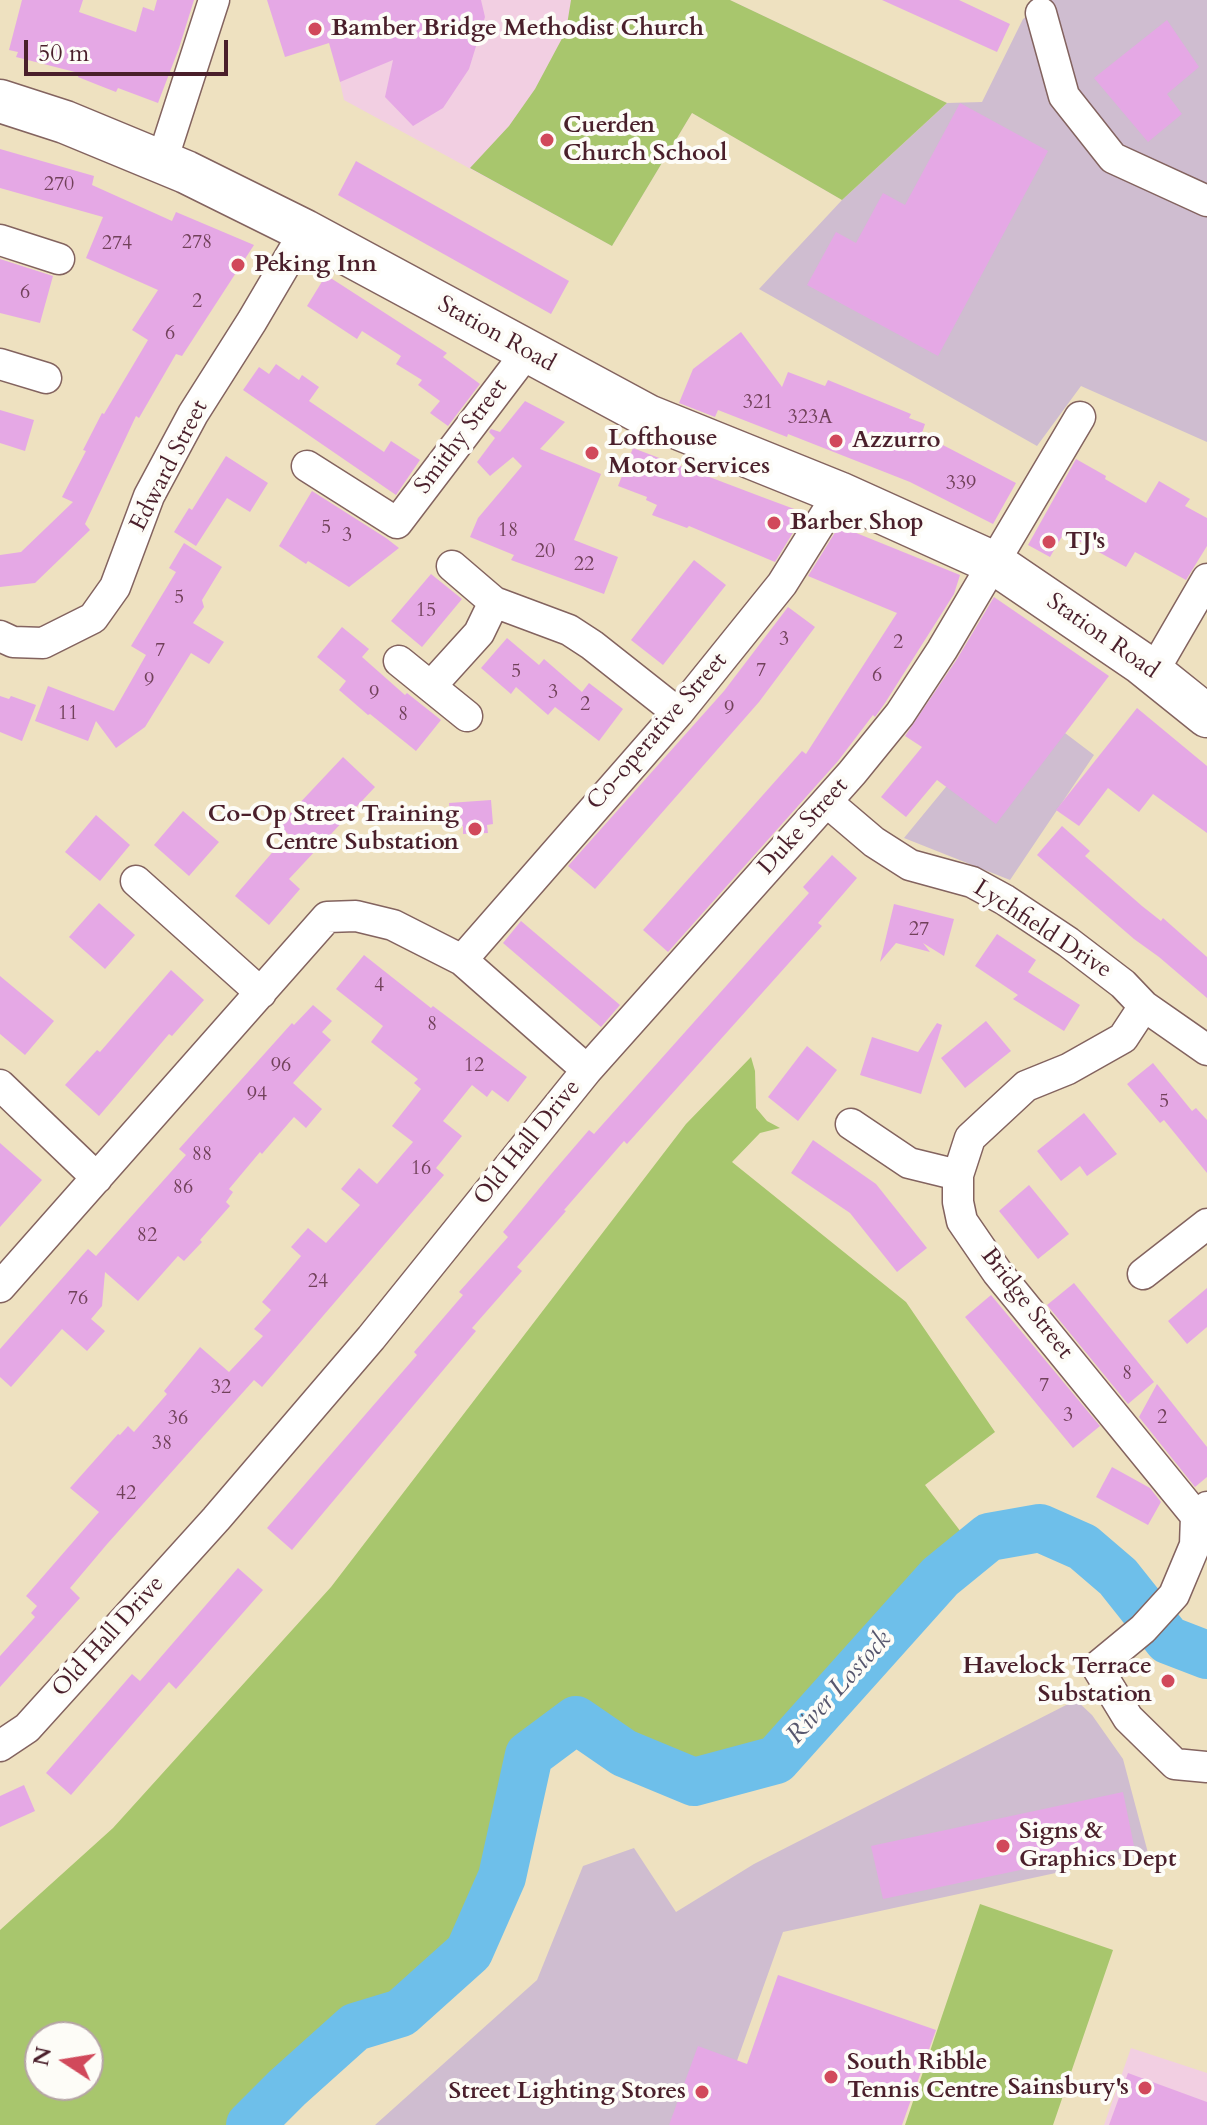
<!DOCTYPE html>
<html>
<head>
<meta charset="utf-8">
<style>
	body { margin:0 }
	#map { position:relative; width:1207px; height:2125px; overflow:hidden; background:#eee1c0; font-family:Cardo,serif }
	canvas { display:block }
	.north { position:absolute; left:24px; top:2021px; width:80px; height:80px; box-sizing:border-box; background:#fdfcf7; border:2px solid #b5a4a5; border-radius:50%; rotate:282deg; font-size:22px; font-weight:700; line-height:32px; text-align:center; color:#4a1f2b }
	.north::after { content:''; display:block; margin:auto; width:28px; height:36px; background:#d1495b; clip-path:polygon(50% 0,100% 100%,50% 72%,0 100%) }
	.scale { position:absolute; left:24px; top:40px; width:204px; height:36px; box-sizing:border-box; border:4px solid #4a1f2b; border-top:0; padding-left:10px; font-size:24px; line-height:28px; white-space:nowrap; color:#4a1f2b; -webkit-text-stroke:6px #fdfcf7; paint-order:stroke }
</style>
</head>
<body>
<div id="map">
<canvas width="1207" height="2125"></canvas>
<div class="north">N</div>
<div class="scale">50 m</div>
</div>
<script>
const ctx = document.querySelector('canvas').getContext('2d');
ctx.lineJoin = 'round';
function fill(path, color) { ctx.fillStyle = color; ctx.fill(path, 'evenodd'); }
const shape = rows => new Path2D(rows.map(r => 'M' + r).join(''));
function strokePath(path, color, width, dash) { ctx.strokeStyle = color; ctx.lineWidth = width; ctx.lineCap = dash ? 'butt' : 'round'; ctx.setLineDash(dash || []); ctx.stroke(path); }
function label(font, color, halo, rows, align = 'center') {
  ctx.font = font + ' Cardo,serif'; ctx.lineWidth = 8; ctx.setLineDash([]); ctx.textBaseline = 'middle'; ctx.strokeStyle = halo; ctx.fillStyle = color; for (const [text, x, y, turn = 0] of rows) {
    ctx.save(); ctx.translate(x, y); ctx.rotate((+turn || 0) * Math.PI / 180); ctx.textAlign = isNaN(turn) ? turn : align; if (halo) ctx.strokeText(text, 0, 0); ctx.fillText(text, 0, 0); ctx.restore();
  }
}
const built = shape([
	[345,0,730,0,947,103,842,200,692,113,612,246,344,100,340,82],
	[1131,2048,1207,2073,1207,2125,1104,2125]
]);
const industrial = shape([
	[1050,0,1207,0,1207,442,1081,386,1037,446,759,289,842,200,947,103,982,102,1023,19],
	[1065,733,1094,755,1010,880,904,838,973,754],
	[1076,1700,1092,1715,1123,1759,1148,1853,783,1932,714,2125,375,2125,537,1980,583,1866,634,1848,676,1912,754,1864]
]);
const green = shape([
	[571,0,730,0,947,103,842,200,692,113,612,246,470,168,509,126,535,89,566,31],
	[751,1057,755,1071,756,1108,767,1121,780,1128,760,1133,732,1162,906,1302,995,1432,925,1485,974,1549,940,1577,776,1760,694,1782,576,1720,530,1755,502,1877,469,1952,401,2013,355,2027,287,2088,250,2125,0,2125,0,1930,113,1828,331,1587,686,1124],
	[40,2037,88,2037,88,2085,40,2085],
	[980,1904,1113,1950,1053,2125,905,2125]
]);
const river = shape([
	[250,2125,287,2088,355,2027,401,2013,469,1952,502,1877,529,1755,576,1720,624,1753,694,1782,776,1760,940,1577,989,1537,1040,1528,1083,1547,1118,1577,1168,1640,1207,1655]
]);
const building = shape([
	[22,0,83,0,79,12,136,32,143,7,154,11,157,0,194,0,179,48,158,103,118,88,116,92,98,85,78,77,79,73,16,57,18,52,9,50],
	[267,0,481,0,485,17,469,69,443,108,413,126,385,97,393,60,340,82,329,43,285,57],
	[882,0,959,0,1010,24,997,52],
	[1167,20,1199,67,1167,94,1182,114,1148,142,1094,78],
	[960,103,1048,151,938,356,807,285,836,232,856,243,883,193,905,205],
	[0,149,94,176,92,185,172,221,176,212,254,245,182,356,176,354,139,418,136,416,85,524,90,530,35,583,0,587,0,555,21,552,73,502,62,497,86,451,83,450,102,413,104,414,148,340,132,330,158,290,86,258,103,217,0,188],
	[356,161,569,281,551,314,338,195],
	[0,259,53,276,40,323,0,313],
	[326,275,447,353,443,357,480,384,448,426,430,413,440,401,418,385,422,380,396,364,401,356,362,331,357,339,307,306],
	[741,332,782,387,788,372,825,386,828,380,911,414,909,418,925,424,922,433,941,440,939,443,1016,483,993,524,910,482,788,434,787,437,718,410,715,417,679,403,693,369],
	[276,364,299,380,302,375,319,387,309,401,384,452,391,441,420,460,396,495,243,390,259,367,269,374],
	[525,401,565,422,540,449,601,474,574,540,618,557,604,594,511,560,514,555,470,537,478,518,522,466,513,457,490,476,477,462,495,438,489,432,491,429,500,432],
	[0,410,34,420,25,451,0,443],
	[633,448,762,497,805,513,775,562,689,526,687,528,652,515,657,505,646,500,647,497,618,486],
	[226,456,268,483,250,512,227,498,196,546,174,532,189,508,192,510],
	[1076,459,1106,476,1105,479,1146,503,1159,481,1190,499,1185,506,1207,518,1207,546,1186,580,1135,552,1126,567,1064,533,1050,557,1028,545],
	[312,491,386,538,399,548,349,587,308,561,306,564,279,546],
	[839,526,960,575,954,594,885,703,875,717,873,715,838,761,668,952,643,930,802,751,806,754,897,613,808,576],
	[184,543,222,567,202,600,204,607,193,623,224,642,209,664,191,653,145,727,116,748,96,721,88,741,35,721,48,686,114,711,146,655,131,646,176,572,169,568],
	[694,560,726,585,663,665,631,640],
	[431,574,462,599,422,647,391,621],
	[994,597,1109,676,996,824,937,780,906,817,881,797,922,747,905,736,957,659],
	[788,607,815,627,759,702,595,889,568,866,724,691],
	[342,627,369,649,362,657,405,695,407,693,441,720,416,751,370,714,368,715,339,690,346,681,317,657],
	[507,638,539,665,544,659,582,692,589,683,623,709,599,741,555,707,548,715,516,687,511,694,481,668],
	[0,696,9,699,11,696,36,705,22,741,0,732],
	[1137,708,1207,766,1207,833,1153,794,1139,812,1108,788,1079,826,1056,810],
	[343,757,375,787,289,879,300,889,269,925,235,896,288,834,279,825],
	[491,800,493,824,487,825,488,833,463,834,463,826,451,826,449,803],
	[183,811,219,842,189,876,154,845],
	[96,815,130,845,100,881,65,852],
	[1062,826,1090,851,1085,856,1142,906,1161,921,1163,918,1207,957,1207,998,1159,957,1134,939,1037,855],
	[832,855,857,878,818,923,822,926,627,1144,624,1141,564,1210,566,1211,517,1267,522,1271,472,1328,476,1331,292,1550,267,1528,417,1355,414,1352,463,1295,459,1292,508,1237,503,1232,552,1173,589,1130,594,1134,777,929,809,893,803,887],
	[99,903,135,935,105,969,69,937],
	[894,904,954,919,944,956,923,943,930,952,896,943,880,962],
	[521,921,620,1005,601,1027,503,943],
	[997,934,1036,960,1028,972,1080,1005,1064,1031,1013,999,1018,995,975,966],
	[364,955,431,1008,433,1006,527,1077,508,1102,492,1090,487,1097,472,1085,443,1121,462,1136,436,1168,444,1175,262,1387,254,1380,108,1543,70,1588,80,1598,0,1687,0,1656,35,1617,31,1613,37,1606,26,1596,99,1512,70,1488,118,1434,120,1435,128,1426,134,1432,167,1394,164,1391,200,1347,229,1372,263,1336,254,1329,271,1310,262,1302,301,1256,291,1247,308,1228,326,1243,360,1205,341,1189,359,1168,377,1184,413,1142,392,1126,421,1089,414,1083,418,1079,371,1042,383,1026,336,989],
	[171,970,204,1000,172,1036,169,1034,99,1116,65,1085,97,1050,100,1052],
	[0,976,54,1021,25,1055,0,1034],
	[313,1005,332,1021,322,1032,331,1040,293,1083,322,1109,306,1128,294,1117,262,1154,260,1152,229,1189,233,1192,226,1202,230,1206,200,1240,202,1242,184,1261,178,1256,138,1301,105,1272,102,1306,91,1319,105,1331,87,1351,62,1329,11,1387,0,1377,0,1349,88,1249,96,1256,186,1155,179,1149,292,1023,294,1025],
	[986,1021,1011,1051,965,1088,941,1058],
	[937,1023,942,1025,921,1094,860,1075,872,1037,918,1052],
	[807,1046,837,1070,798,1121,768,1097],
	[1153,1063,1192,1111,1196,1108,1207,1120,1207,1173,1164,1120,1160,1123,1127,1084],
	[1084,1113,1117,1154,1087,1176,1080,1166,1061,1181,1037,1151],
	[813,1140,876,1184,927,1248,897,1272,850,1213,791,1173],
	[0,1143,42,1180,0,1227],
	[1029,1185,1069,1234,1038,1259,999,1211],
	[1074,1283,1154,1382,1128,1404,1047,1305],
	[1207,1288,1207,1327,1187,1344,1168,1321],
	[991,1295,1100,1426,1073,1448,965,1317],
	[1157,1384,1207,1447,1207,1477,1195,1487,1139,1417],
	[1112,1467,1150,1488,1161,1502,1148,1525,1096,1497],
	[238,1568,263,1590,176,1689,169,1682,71,1795,46,1773,132,1674,140,1681],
	[24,1785,35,1811,0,1827,0,1796],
	[1123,1792,1134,1846,883,1899,871,1846],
	[778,1975,936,2030,902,2125,669,2125,698,2046,747,2064],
	[1128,2073,1207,2102,1207,2125,1109,2125]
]);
const minor = shape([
	[1041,13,1064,96,1113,158,1207,201],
	[162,161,214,0],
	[0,240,59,259],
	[0,364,46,378],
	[307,466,397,523,527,352],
	[452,566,494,602,569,630,592,645,678,713],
	[0,636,13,642,43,643,93,618,115,587,149,496,193,414,252,321,305,231],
	[399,661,467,716],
	[1153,672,1207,579],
	[431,686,479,633,494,602],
	[827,802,874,842,910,865,972,882,1005,900,1068,942,1123,984,1144,1006,1207,1050],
	[136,881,261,993],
	[462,960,678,713,782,584,839,493],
	[1144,1006,1123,1038,1068,1069,1026,1086,970,1138,958,1175,958,1202,962,1221,997,1272,1196,1516],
	[0,1085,97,1178],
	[851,1124,909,1163,958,1175],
	[1143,1274,1207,1224],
	[0,1287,327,917,356,916,393,925,462,960,587,1070],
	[1207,1507,1196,1516,1195,1545,1174,1595,1143,1629,1097,1667,1128,1718,1175,1764,1207,1767],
	[0,1746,27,1728,216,1519,371,1338,587,1070,852,773,900,714,942,650,1080,417]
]);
const secondary = shape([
	[0,101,65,122,186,172,305,231,648,416,839,493,994,563,1141,663,1207,716]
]);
const markers = [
	[315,29,8,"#d1495b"],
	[547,140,8,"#d1495b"],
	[238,265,8,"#d1495b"],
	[836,441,8,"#d1495b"],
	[592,453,8,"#d1495b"],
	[774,523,8,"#d1495b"],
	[1049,542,8,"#d1495b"],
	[475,829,8,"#d1495b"],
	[1168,1681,8,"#d1495b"],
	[1003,1846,8,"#d1495b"],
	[831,2077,8,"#d1495b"],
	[1145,2088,8,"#d1495b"],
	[702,2092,8,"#d1495b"]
];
const numberNames = [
	["270",59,185],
	["278",197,243],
	["274",117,244],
	["6",25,293],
	["2",197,302],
	["6",170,334],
	["321",758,403],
	["323A",810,418],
	["339",961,484],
	["5",326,528],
	["18",508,531],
	["3",347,536],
	["20",545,552],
	["22",584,565],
	["5",179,598],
	["15",426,611],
	["3",784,640],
	["2",898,643],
	["7",160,651],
	["7",761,671],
	["5",516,672],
	["6",877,676],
	["9",149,681],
	["3",553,693],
	["9",374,694],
	["2",585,705],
	["9",729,709],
	["11",68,714],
	["8",403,715],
	["27",919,930],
	["4",379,986],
	["8",432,1025],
	["96",281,1066],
	["12",474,1066],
	["94",257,1095],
	["5",1164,1102],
	["88",202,1155],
	["16",421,1169],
	["86",183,1188],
	["82",147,1236],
	["24",318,1282],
	["76",78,1299],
	["8",1127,1374],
	["7",1044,1386],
	["32",221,1388],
	["3",1068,1416],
	["2",1162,1418],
	["36",178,1419],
	["38",162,1444],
	["42",126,1494]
];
const poiNames = [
	["Bamber Bridge Methodist Church",331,29],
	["Cuerden",563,126],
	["Church School",563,154],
	["Peking Inn",254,265],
	["Lofthouse",608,439],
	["Motor Services",608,467],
	["Azzurro",852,441],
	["Barber Shop",790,523],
	["TJ's",1065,542],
	["Co-Op Street Training",459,815,"right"],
	["Centre Substation",459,843,"right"],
	["Havelock Terrace",1152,1667,"right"],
	["Substation",1152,1695,"right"],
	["Signs &",1019,1832],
	["Graphics Dept",1019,1860],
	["South Ribble",847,2063],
	["Tennis Centre",847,2091],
	["Sainsbury's",1129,2088,"right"],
	["Street Lighting Stores",686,2092,"right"]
];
const streetNames = [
	["Station Road",496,335,29],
	["Smithy Street",462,437,-53],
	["Edward Street",170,466,-63],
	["Station Road",1102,637,35],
	["Co-operative Street",658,732,-49],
	["Duke Street",804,827,-48],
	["Lychfield Drive",1042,930,33],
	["Old Hall Drive",528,1143,-51],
	["Bridge Street",1026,1304,52],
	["Old Hall Drive",109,1637,-48]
];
const waterNames = [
	["River Lostock",840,1688,-48]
];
fill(built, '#f2cfe2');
fill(industrial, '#cfbdd0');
fill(green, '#a8c66d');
strokePath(river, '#6ebfea', 48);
fill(building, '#e5a8e5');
strokePath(minor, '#83635f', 33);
strokePath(secondary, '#83635f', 45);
strokePath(minor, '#fff', 30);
strokePath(secondary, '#fff', 42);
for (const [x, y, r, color] of markers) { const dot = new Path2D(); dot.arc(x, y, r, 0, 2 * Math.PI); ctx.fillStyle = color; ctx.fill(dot); strokePath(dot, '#fdfcf7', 3); }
label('20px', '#71415a', null, numberNames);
label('bold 24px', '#4a1f2b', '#fdfcf7', poiNames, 'left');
label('24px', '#4a1f2b', '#fdfcf7', streetNames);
label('italic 26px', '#57576e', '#fdfcf7', waterNames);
</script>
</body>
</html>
